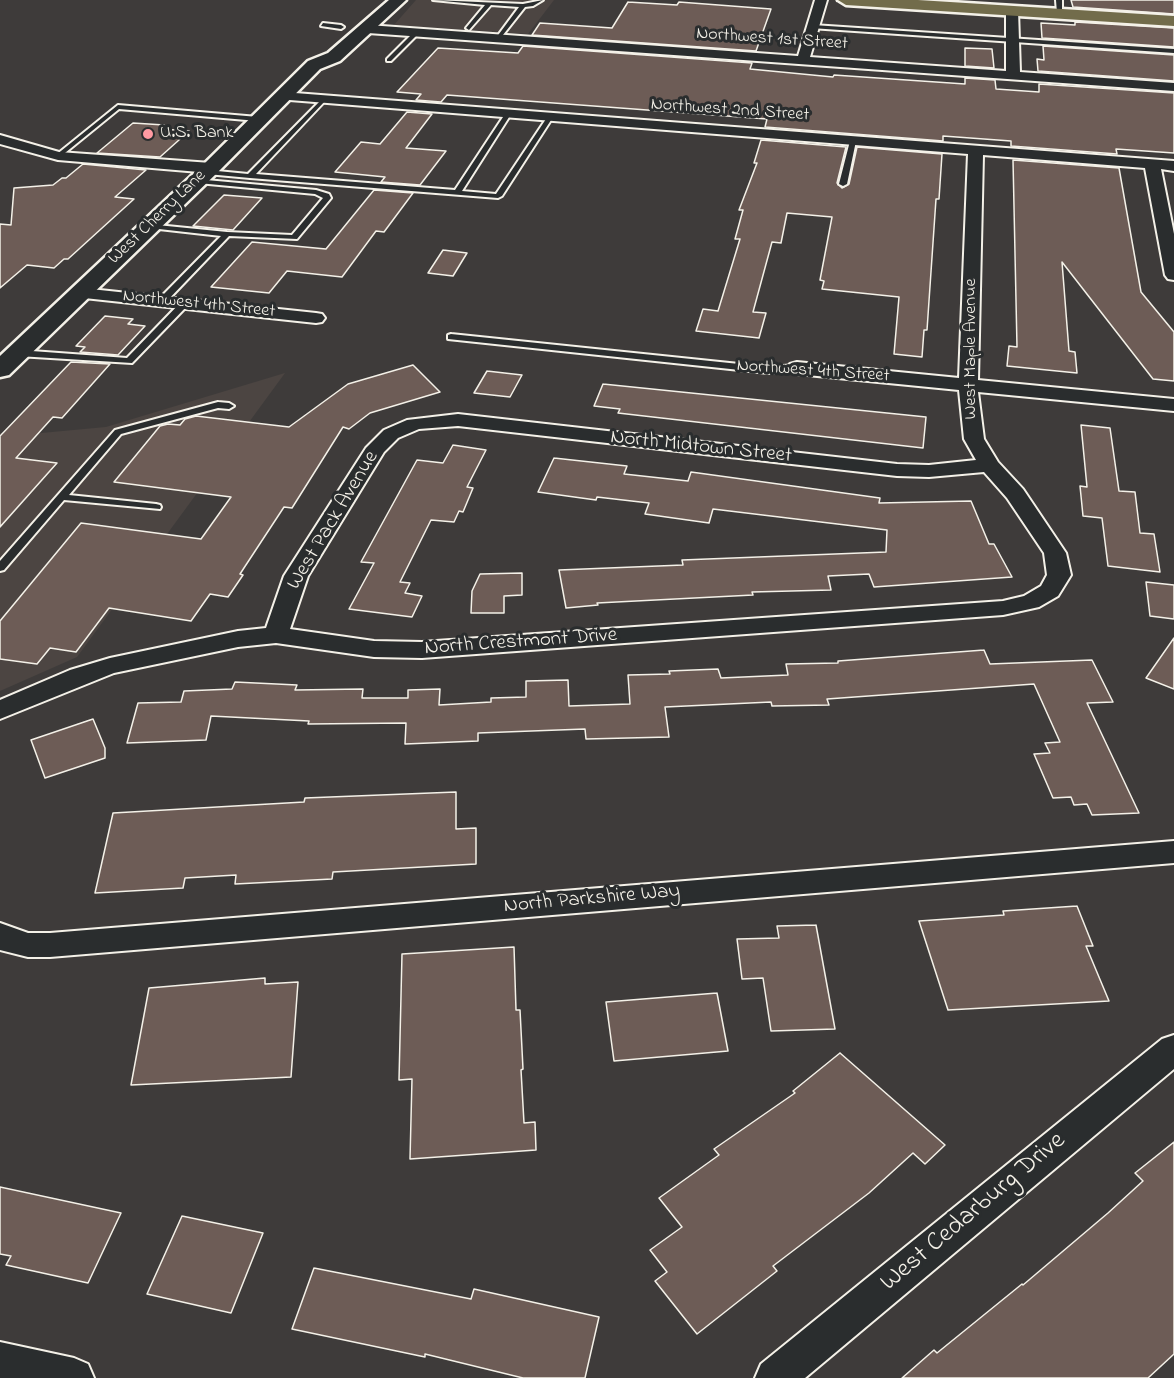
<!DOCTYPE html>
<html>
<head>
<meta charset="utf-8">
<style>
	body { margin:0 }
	canvas { display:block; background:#3e3b3a }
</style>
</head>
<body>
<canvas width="1174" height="1378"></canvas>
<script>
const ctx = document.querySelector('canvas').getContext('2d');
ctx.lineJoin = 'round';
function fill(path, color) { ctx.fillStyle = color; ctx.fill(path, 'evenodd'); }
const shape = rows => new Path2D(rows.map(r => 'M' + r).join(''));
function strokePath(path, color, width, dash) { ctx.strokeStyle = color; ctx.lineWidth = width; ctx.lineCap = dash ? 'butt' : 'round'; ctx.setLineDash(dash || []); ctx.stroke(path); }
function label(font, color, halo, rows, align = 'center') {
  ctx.font = font + ' "Indie Flower",sans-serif'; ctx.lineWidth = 6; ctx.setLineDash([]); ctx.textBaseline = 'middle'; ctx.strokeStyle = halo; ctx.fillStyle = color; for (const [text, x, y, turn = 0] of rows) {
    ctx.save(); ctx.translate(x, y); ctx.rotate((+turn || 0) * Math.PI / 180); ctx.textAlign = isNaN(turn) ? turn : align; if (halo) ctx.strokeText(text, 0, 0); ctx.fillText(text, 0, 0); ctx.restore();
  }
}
const built = shape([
	[416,0,554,0,528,34,394,25],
	[285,373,77,657,0,691,0,433,20,435,106,427]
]);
const building = shape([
	[1071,0,1174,0,1174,14,1073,7,1071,0],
	[628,2,677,5,679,2,771,9,756,51,532,35,540,23,612,28,628,2],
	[1075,22,1174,28,1174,47,1042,38,1041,23,1075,25,1075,22],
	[523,46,752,63,750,69,833,77,834,75,965,84,965,78,995,80,996,89,1039,92,1039,84,1174,93,1174,153,1116,149,1117,154,1011,146,1011,141,943,136,943,141,765,127,767,119,447,95,441,102,416,100,421,94,397,92,438,48,518,53,523,46],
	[1043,46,1174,55,1174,81,1038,71,1037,59,1044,60,1043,46],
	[965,48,992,49,994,68,965,66,965,48],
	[407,112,432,114,406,148,446,151,420,185,381,182,385,177,335,172,361,142,380,144,407,112],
	[133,123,164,125,161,129,189,131,160,157,97,153,133,123],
	[761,140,846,147,837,183,842,188,849,184,857,147,942,154,939,199,936,199,927,330,924,330,922,357,894,354,899,297,822,289,824,281,820,280,832,217,787,213,781,243,772,242,753,312,766,313,759,338,696,331,703,309,718,311,740,239,735,239,743,210,739,210,757,163,754,163,761,140],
	[1013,160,1119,168,1141,292,1174,332,1174,381,1153,379,1062,262,1069,351,1075,352,1077,373,1007,366,1009,346,1017,347,1013,160],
	[83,164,146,170,115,197,134,199,68,259,64,259,54,268,27,265,0,288,0,224,11,225,14,188,53,185,62,178,66,178,83,164],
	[374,190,413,193,384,232,376,231,342,277,287,271,269,293,211,287,252,242,326,249,374,190],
	[224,195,262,198,233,230,193,226,224,195],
	[443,250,467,253,453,276,428,273,443,250],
	[105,316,133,319,128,324,145,326,118,355,80,352,85,347,76,346,105,316],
	[71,362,110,364,62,418,53,417,16,458,57,463,0,527,0,436,71,362],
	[413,365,440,392,370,413,349,429,343,427,292,508,284,507,240,574,243,575,228,597,210,594,191,621,109,608,76,652,50,648,37,664,0,659,0,621,81,523,201,539,231,497,114,482,160,426,168,424,180,425,185,419,196,416,289,427,348,384,413,365],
	[487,371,522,375,510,397,474,393,487,371],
	[603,384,926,417,923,448,618,413,620,409,594,406,603,384],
	[1081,425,1110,428,1119,491,1135,492,1140,533,1154,534,1160,572,1108,566,1102,518,1083,516,1080,486,1087,487,1081,425],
	[453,445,486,450,467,487,473,488,463,512,459,511,454,522,431,520,400,582,410,583,405,593,422,596,412,617,349,609,374,563,361,562,417,460,443,463,453,445],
	[554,458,627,466,624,474,688,481,691,472,880,498,879,503,971,501,989,544,994,544,1012,577,874,587,869,574,828,576,831,590,752,592,753,595,597,603,598,605,566,608,559,570,683,565,682,560,886,552,887,530,713,509,709,523,645,514,649,503,597,497,596,500,538,492,554,458],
	[522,573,522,595,504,596,504,613,471,613,472,591,480,574,522,573],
	[1146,582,1174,585,1174,619,1150,616,1146,582],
	[1174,638,1174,689,1146,678,1174,638],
	[984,650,990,664,1092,660,1113,702,1087,703,1139,813,1092,815,1087,804,1074,805,1071,797,1053,798,1034,754,1050,753,1045,743,1060,742,1034,684,827,699,829,705,772,706,771,702,665,707,669,737,586,739,585,729,478,733,478,741,405,744,406,723,308,724,309,721,211,716,206,740,127,743,138,703,181,702,184,691,232,689,235,682,297,685,295,690,363,689,362,698,408,698,408,690,440,689,439,705,491,702,491,698,526,697,526,681,568,680,569,706,630,704,628,675,670,674,669,671,718,669,721,678,788,675,786,664,838,663,838,661,984,650],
	[93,719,105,748,105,758,45,778,31,740,93,719],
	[456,792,456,829,476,828,476,864,333,872,332,879,235,884,236,875,185,878,183,888,95,893,113,813,304,802,305,798,456,792],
	[1077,906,1093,946,1086,946,1109,1001,948,1010,919,921,1004,915,1003,911,1077,906],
	[816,925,835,1029,771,1031,763,978,742,979,737,939,779,938,777,926,816,925],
	[514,947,516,1010,520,1010,523,1069,521,1070,524,1123,535,1122,536,1150,410,1159,412,1079,399,1080,402,954,514,947],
	[265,978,265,984,298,982,291,1077,131,1085,149,988,265,978],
	[717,993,728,1051,614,1061,606,1002,717,993],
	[840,1053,945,1145,925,1164,913,1153,869,1193,773,1266,777,1271,697,1334,655,1281,667,1272,650,1250,682,1227,659,1198,719,1155,714,1149,795,1093,793,1091,840,1053],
	[1174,1142,1174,1354,1148,1378,902,1378,934,1350,937,1353,1022,1284,1023,1285,1108,1213,1143,1181,1135,1173,1174,1142],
	[0,1187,121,1213,88,1283,6,1265,11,1256,0,1254,0,1187],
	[182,1216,263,1233,231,1313,147,1294,182,1216],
	[314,1268,471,1299,474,1289,599,1317,585,1378,523,1378,425,1354,425,1357,292,1329,314,1268]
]);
const service = shape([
	[433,0,523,4,543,0,533,6,525,7,499,40,496,38,519,7,491,5,469,30,466,28,485,5,433,0],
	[1056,0,1062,0,1062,14,1057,13,1056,0],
	[323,23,341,25,344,27,341,29,321,26,323,23],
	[813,25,1174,49,1174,53,811,28,813,25],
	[415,31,420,32,391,61,387,61,387,59,415,31],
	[324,97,327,99,326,100,256,174,455,190,505,114,508,112,511,114,462,191,496,194,548,116,553,117,502,196,498,198,250,178,207,174,203,172,207,170,248,174,324,97],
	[118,105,258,117,261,119,258,121,119,109,60,157,56,157,56,155,118,105],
	[853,139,856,141,847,184,843,186,839,184,850,141,853,139],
	[195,179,316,190,329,194,331,198,297,239,229,236,165,303,159,303,159,299,221,236,150,228,147,228,147,224,227,232,292,235,323,198,315,194,198,183,195,183,195,179],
	[185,300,189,303,188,305,132,363,18,356,14,353,18,350,127,358,182,301,185,300],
	[451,334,768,367,797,365,801,368,797,371,768,373,448,339,448,335,451,334],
	[218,402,229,403,234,406,229,409,218,408,121,434,69,495,156,504,160,505,161,507,160,509,64,500,4,570,0,571,0,561,115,430,218,402]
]);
const minor = shape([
	[815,0,827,0,810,57,1006,71,1006,10,1012,6,1018,10,1020,72,1174,83,1174,91,368,33,362,29,368,25,798,56,815,0],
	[282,92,1174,161,1174,171,1161,169,1174,234,1174,280,1168,279,1165,275,1145,168,983,155,978,380,1174,399,1174,411,978,392,984,439,998,462,1023,489,1066,553,1071,575,1058,596,1039,607,1003,615,422,658,374,657,276,643,238,647,114,673,0,719,0,700,70,670,110,658,238,631,266,628,284,576,366,448,384,430,407,420,458,414,897,464,929,465,976,460,964,439,959,390,797,374,790,372,787,368,790,364,797,362,959,378,968,154,277,99,275,96,277,93,282,92],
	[458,426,897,476,929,477,984,472,1007,498,1044,553,1047,575,1041,586,1024,596,1003,601,422,642,374,641,290,629,308,576,384,452,398,438,419,429,458,426],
	[0,135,59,152,211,163,219,168,211,173,58,160,0,144,0,135],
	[81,288,316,313,322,314,325,318,322,322,316,323,75,297,72,293,75,289,81,288],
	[1174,841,1174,863,50,957,28,957,0,950,0,923,28,933,50,933,1174,841],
	[1174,1035,1174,1069,805,1378,755,1378,761,1364,1162,1039,1174,1035],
	[0,1342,74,1358,88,1364,94,1378,0,1378,0,1342]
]);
const secondary = shape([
	[389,0,406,0,340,61,320,69,218,172,9,375,0,377,0,356,204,164,308,61,328,53,389,0]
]);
const primary = shape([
	[838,0,918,0,1174,16,1174,26,846,5,838,0]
]);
const markers = [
	[148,134,6,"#ff9aa2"]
];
const farStreetnames = [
	["Northwest 1st Street",772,40,4],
	["Northwest 2nd Street",730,111,4],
	["West Cherry Lane",158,218,-44],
	["Northwest 4th Street",199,305,6],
	["West Maple Avenue",972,349,-90],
	["Northwest 4th Street",813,372,4]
];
const farPoinames = [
	["U.S. Bank",160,134]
];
const streetNames = [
	["North Midtown Street",701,448,6],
	["West Pack Avenue",334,521,-59],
	["North Crestmont Drive",521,643,-4],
	["North Parkshire Way",592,900,-5]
];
const nearStreetnames = [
	["West Cedarburg Drive",974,1213,-40]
];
fill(built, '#4c4542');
fill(building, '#6d5c56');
strokePath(building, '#f4f1e8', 1.5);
strokePath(service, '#f4f1e8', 4);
strokePath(minor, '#f4f1e8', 4);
strokePath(secondary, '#f4f1e8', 5);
strokePath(primary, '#f4f1e8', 5);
fill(service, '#2a2d2e');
fill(minor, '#2a2d2e');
fill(secondary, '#2a2d2e');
fill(primary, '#726c4b');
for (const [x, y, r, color] of markers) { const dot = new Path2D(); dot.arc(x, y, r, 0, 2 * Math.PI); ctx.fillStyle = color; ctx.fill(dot); strokePath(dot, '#2a2d2e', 2); }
label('18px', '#f4f1e8', '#2a2d2e', farStreetnames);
label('18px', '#f4f1e8', '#2a2d2e', farPoinames, 'left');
label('21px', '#f4f1e8', '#2a2d2e', streetNames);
label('26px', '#f4f1e8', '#2a2d2e', nearStreetnames);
</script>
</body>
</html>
